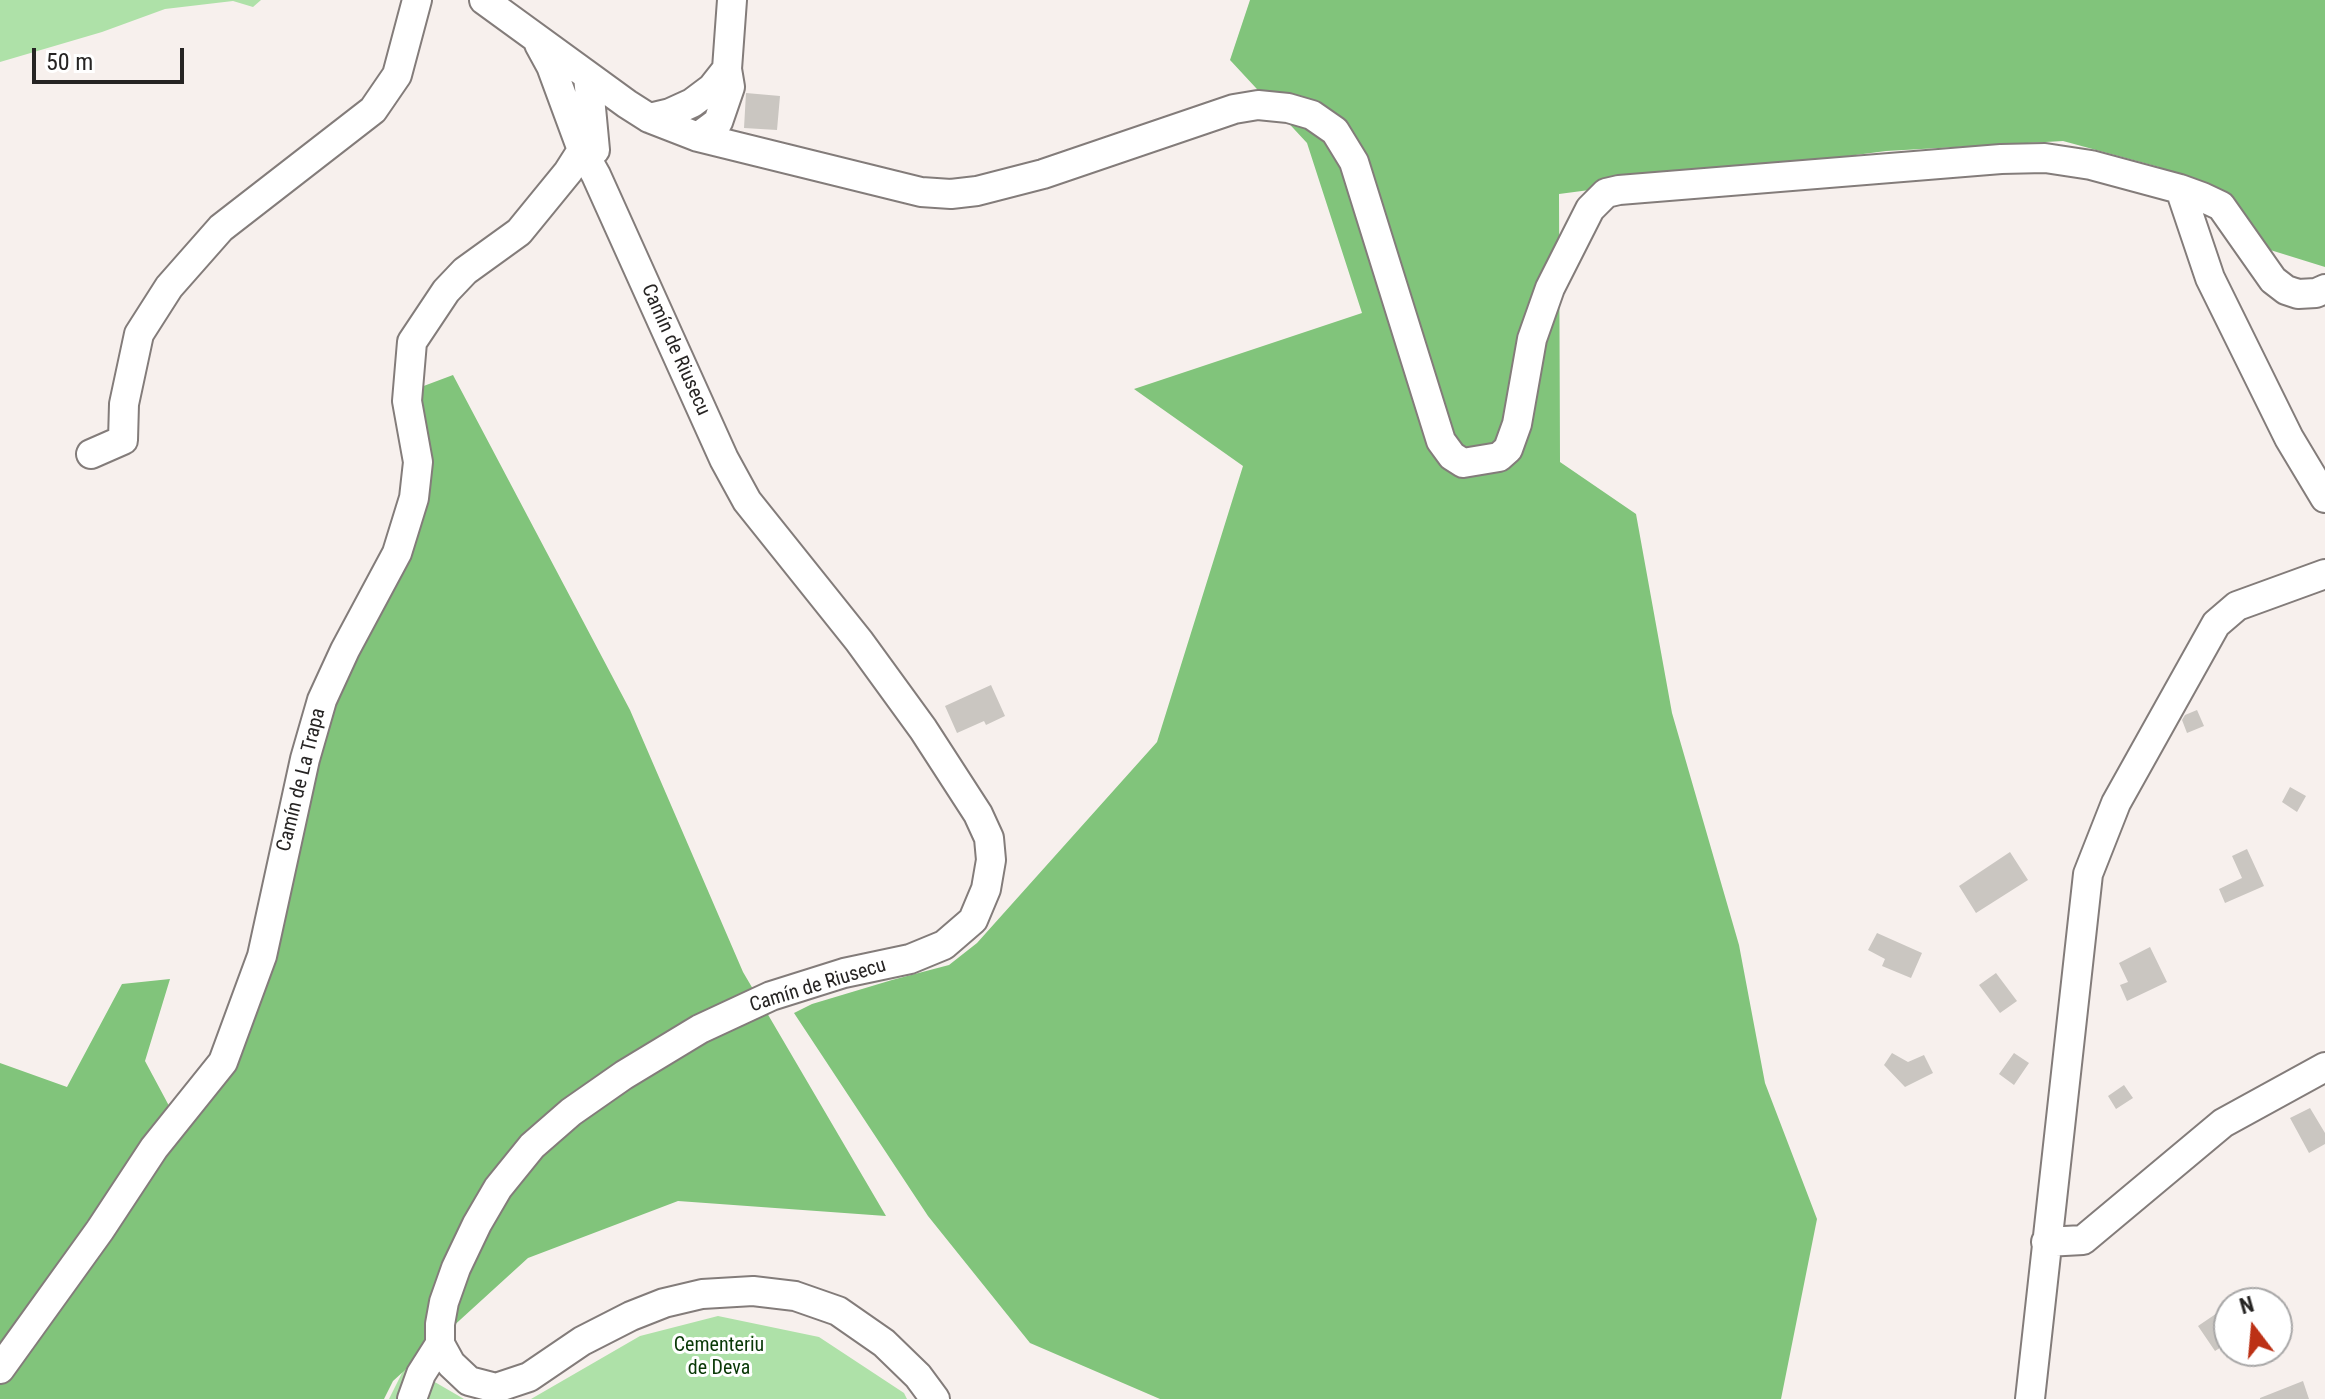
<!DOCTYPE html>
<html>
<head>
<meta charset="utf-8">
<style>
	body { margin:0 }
	#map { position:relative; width:2325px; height:1399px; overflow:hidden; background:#f7f0ed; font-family:"Roboto Condensed",sans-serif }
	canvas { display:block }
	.north { position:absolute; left:2213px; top:1287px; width:80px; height:80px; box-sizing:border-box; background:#fff; border:2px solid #a8a7a7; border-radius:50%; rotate:344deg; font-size:22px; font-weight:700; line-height:32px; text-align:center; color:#262423 }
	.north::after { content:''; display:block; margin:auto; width:28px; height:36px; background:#bc3115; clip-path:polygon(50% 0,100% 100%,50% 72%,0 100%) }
	.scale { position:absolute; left:32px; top:48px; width:152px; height:36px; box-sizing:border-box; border:4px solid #262423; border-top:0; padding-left:10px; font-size:24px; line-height:28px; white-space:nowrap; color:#262423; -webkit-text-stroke:6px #fff; paint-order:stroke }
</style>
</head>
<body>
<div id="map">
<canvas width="2325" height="1399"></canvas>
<div class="north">N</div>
<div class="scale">50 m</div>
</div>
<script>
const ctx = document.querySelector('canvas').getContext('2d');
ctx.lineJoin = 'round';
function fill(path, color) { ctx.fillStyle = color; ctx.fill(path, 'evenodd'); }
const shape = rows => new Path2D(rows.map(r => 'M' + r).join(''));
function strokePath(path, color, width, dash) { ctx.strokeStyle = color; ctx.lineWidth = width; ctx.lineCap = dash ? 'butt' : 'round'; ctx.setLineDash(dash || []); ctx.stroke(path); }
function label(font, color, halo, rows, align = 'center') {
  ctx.font = font + ' "Roboto Condensed",sans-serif'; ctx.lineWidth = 6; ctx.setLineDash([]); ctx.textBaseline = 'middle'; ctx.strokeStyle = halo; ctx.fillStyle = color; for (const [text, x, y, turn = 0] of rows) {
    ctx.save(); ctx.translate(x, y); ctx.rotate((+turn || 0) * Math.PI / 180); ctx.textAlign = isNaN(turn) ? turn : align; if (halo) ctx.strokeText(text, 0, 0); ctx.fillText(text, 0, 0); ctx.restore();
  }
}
const green = shape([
	[0,0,261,0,253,7,233,1,165,9,102,32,0,62],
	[718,1316,819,1337,904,1393,907,1399,531,1399,640,1336],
	[404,1369,421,1374,464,1399,389,1399]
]);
const forest = shape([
	[1250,0,2325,0,2325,267,2251,244,2159,167,2063,141,1886,151,1559,194,1560,462,1636,514,1672,713,1739,945,1765,1083,1817,1219,1781,1399,1160,1399,1030,1343,928,1216,794,1013,812,1004,892,980,949,965,977,943,1157,742,1243,466,1134,389,1362,313,1307,143,1230,60],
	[453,375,630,710,743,972,886,1216,678,1201,528,1258,393,1381,384,1399,0,1399,0,1063,67,1087,122,984,170,979,145,1061,175,1117,227,1064,322,718,403,552,421,387]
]);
const building = shape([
	[746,93,780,96,777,130,744,128],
	[991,685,1005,716,986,725,984,721,957,733,945,706],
	[2197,710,2204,726,2187,733,2182,720,2185,715],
	[2290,787,2306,796,2297,812,2282,802],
	[2247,849,2264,886,2225,903,2219,889,2242,878,2232,856],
	[2010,852,2028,880,1976,913,1959,886],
	[1877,933,1922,953,1911,978,1882,966,1885,959,1868,950],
	[2150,947,2167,982,2127,1001,2120,985,2128,982,2119,963],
	[1996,973,2017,1001,2000,1013,1979,985],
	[1892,1053,1908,1062,1924,1055,1933,1073,1905,1087,1884,1065],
	[2014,1053,2029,1063,2014,1085,1999,1074],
	[2124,1085,2133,1098,2116,1109,2108,1096],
	[2310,1108,2325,1133,2325,1144,2309,1153,2290,1118],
	[2229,1305,2229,1342,2215,1351,2198,1326],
	[2303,1381,2309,1399,2260,1399,2260,1398]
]);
const minor = shape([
	[484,0,627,104,649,118,698,137,921,192,951,194,977,191,1043,174,1234,109,1258,105,1288,108,1312,115,1335,131,1354,162,1441,441,1452,456,1463,463,1499,457,1508,449,1517,424,1532,339,1550,288,1590,209,1606,193,1619,190,2001,159,2045,158,2091,165,2180,189,2202,197,2221,206,2273,280,2286,290,2298,294,2316,293,2325,289],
	[539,44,551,66,582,150,596,175,724,459,747,501,859,641,923,729,978,814,989,838,991,860,986,889,973,920,944,945,910,959,844,973,771,996,700,1029,624,1075,571,1112,532,1146,498,1188,477,1224,456,1268,444,1302,440,1324,440,1344,451,1364,469,1381,496,1388,529,1377,582,1341,631,1316,664,1303,702,1294,753,1291,795,1296,838,1311,884,1343,918,1376,935,1399],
	[588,76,595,150],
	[649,118,670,113,692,103,712,88,727,69],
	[698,137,718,122,730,87,727,69,732,0],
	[2180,189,2210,278,2289,438,2325,498],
	[91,454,123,440,124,404,139,334,169,287,221,228,373,110,397,75,417,0],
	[2046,1242,2083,1240,2223,1123,2325,1067],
	[0,1369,100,1230,154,1148,223,1062,262,956,305,759,322,700,345,650,397,553,414,498,418,462,407,401,412,342,446,291,465,271,519,232,568,172,582,150],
	[412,1399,421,1374,440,1344],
	[2030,1399,2088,874,2116,803,2216,624,2237,606,2325,574]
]);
const streetNames = [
	["Camín de Riusecu",675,350,66],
	["Camín de La Trapa",302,780,-76],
	["Camín de Riusecu",818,986,-17]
];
const parkNames = [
	["Cementeriu",719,1346],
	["de Deva",719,1369]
];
fill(green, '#aee1a8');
fill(forest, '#81c47b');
fill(building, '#cac6c1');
strokePath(minor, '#837c7a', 32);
strokePath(minor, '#fff', 28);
label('20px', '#262423', '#fff', streetNames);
label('20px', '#093806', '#fff', parkNames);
</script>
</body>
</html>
